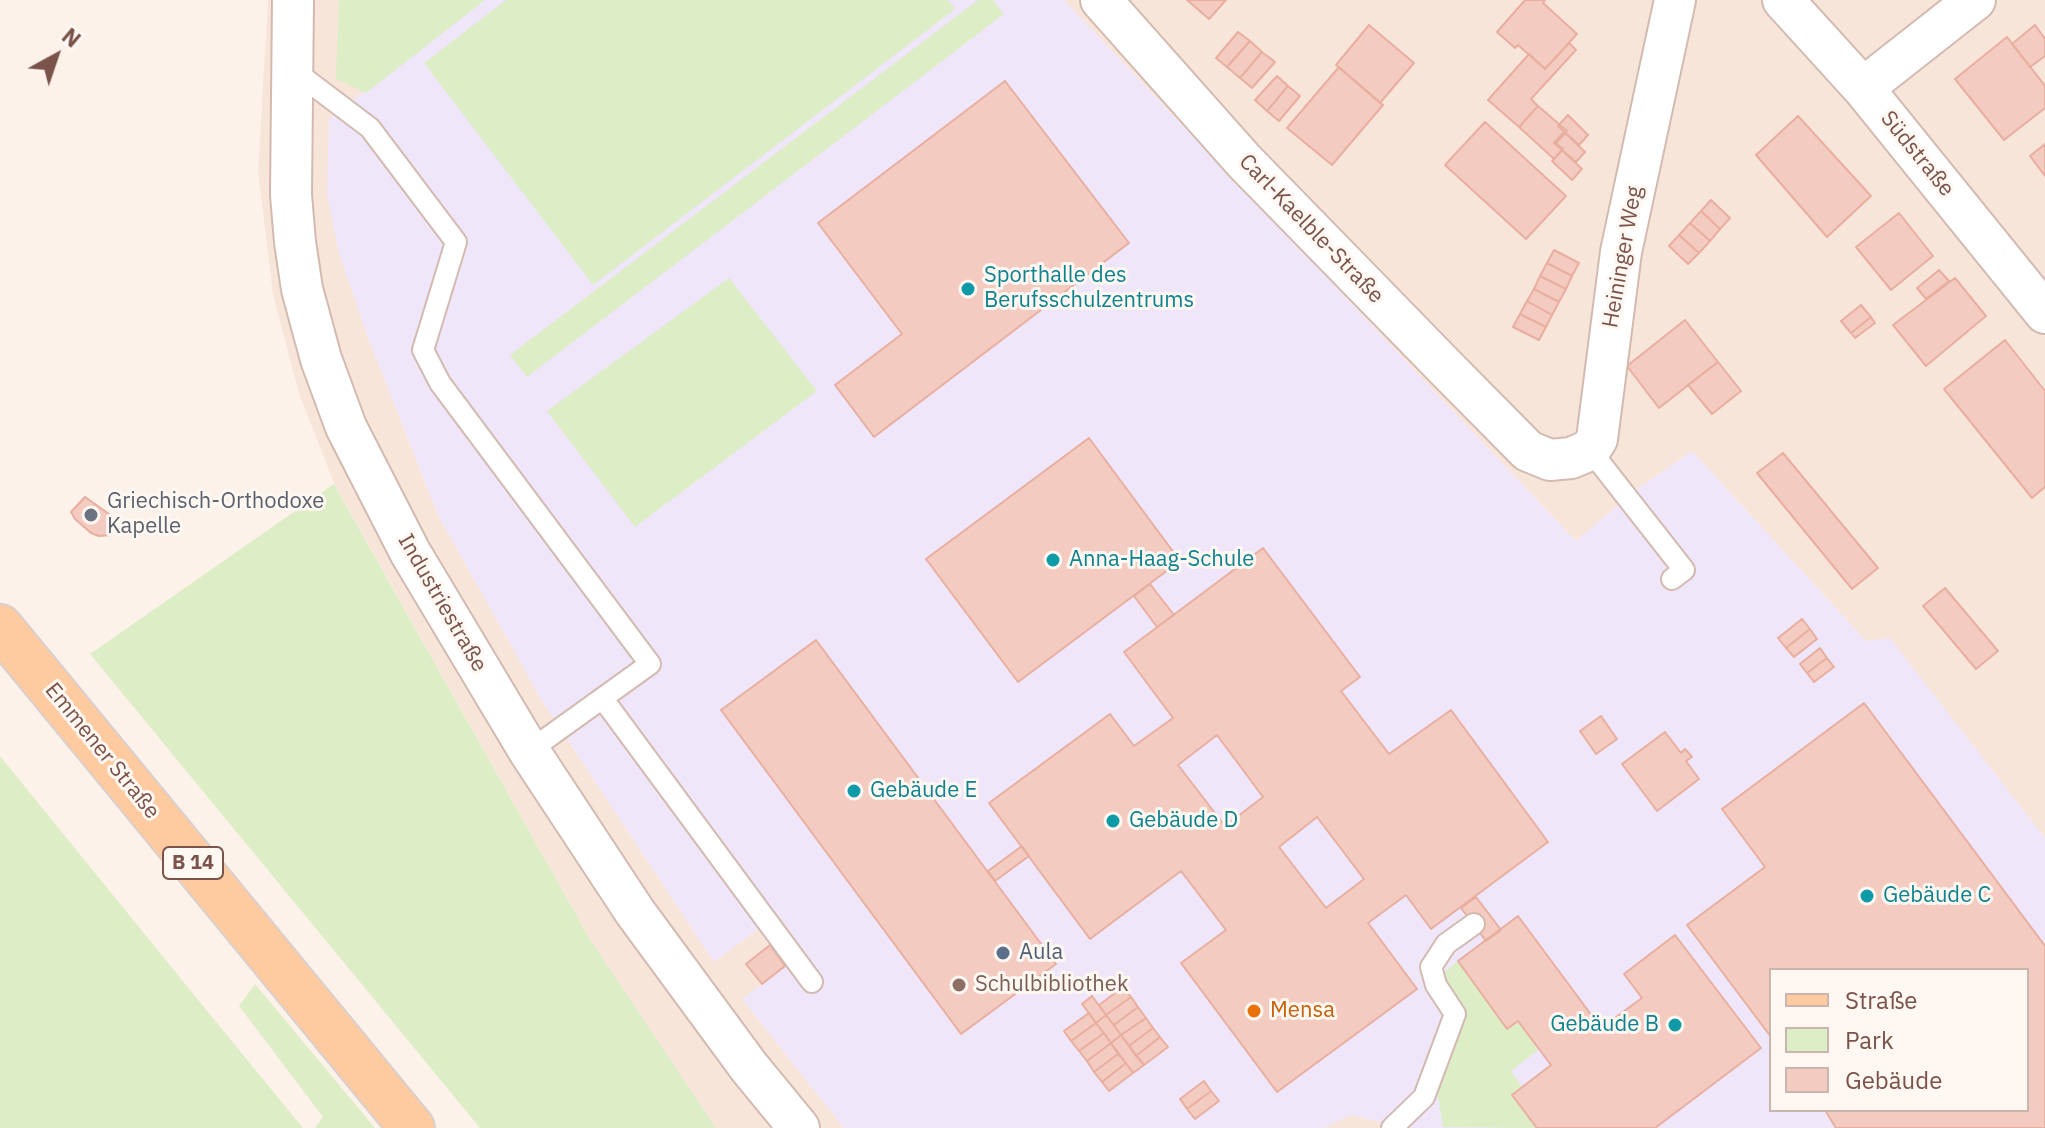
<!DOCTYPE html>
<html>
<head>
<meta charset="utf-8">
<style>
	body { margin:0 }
	#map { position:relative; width:2045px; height:1128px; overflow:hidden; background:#fdf2ea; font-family:"IBM Plex Sans",sans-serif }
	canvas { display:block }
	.legend { position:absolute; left:1769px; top:968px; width:260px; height:144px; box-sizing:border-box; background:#fff7f1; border:2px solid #cab5af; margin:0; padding:10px 14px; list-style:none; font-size:24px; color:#7a534b }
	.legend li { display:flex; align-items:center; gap:16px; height:40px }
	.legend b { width:40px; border:2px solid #cab5af }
	.north { position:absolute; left:16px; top:16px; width:80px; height:80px; -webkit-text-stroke:6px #fff7f1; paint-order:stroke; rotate:40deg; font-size:22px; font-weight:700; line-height:32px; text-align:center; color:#7a534b }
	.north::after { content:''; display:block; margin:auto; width:28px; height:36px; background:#7a534b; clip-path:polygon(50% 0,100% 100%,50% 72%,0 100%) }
</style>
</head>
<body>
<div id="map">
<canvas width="2045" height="1128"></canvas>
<ul class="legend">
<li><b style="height:10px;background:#fecaa0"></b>Straße</li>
<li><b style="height:22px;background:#ddedc6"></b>Park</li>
<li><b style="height:22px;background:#f4cbc0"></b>Gebäude</li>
</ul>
<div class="north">N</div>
</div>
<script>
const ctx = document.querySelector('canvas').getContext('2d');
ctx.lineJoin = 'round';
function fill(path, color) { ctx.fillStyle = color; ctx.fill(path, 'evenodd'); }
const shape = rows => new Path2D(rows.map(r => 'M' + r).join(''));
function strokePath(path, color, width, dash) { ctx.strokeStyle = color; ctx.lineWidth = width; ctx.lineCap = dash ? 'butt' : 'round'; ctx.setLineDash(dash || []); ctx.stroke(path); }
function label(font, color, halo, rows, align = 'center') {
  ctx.font = font + ' "IBM Plex Sans",sans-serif'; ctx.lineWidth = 6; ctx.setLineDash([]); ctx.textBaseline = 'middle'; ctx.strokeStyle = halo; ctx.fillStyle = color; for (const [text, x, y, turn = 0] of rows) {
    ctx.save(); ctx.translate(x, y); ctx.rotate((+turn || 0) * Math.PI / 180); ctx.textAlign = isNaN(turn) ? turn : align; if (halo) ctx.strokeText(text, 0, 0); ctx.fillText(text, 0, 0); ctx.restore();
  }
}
const residential = shape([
	[268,0,485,0,330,118,367,335,438,515,542,701,714,962,758,929,785,966,742,999,844,1128,716,1128,591,941,334,483,299,394,273,294,258,171],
	[1064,0,2045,0,2045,838,1890,639,1866,641,1692,451,1636,490,1576,541],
	[1351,1115,1381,1122,1388,1128,1324,1128]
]);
const education = shape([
	[485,0,1064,0,1576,541,1636,490,1692,451,1866,641,1890,638,2045,838,2045,1128,1388,1128,1381,1122,1351,1115,1324,1128,844,1128,742,999,785,966,758,929,714,962,542,701,438,515,367,335,338,250,327,193,329,118],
	[1771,970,2027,970,2027,1110,1771,1110]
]);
const green = shape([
	[339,0,485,0,366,93,336,79],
	[506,0,948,0,955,9,593,285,424,63],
	[978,0,993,0,1004,14,527,377,510,355],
	[729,278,817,391,635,527,547,411],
	[334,484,591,941,716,1128,480,1128,90,654],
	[0,756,199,1001,303,1128,0,1128],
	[1458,961,1507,1028,1518,1021,1538,1050,1511,1071,1522,1087,1512,1096,1537,1128,1443,1127,1437,1091,1464,1013,1439,976],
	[255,984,375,1128,315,1128,323,1117,239,1006]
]);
const building = shape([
	[1187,0,1226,0,1209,19,1187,0],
	[1525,0,1545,0,1543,3,1577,34,1545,69,1518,45,1515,48,1497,32,1525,0],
	[1369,25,1414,63,1380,103,1336,65,1369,25],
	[2035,25,2045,39,2045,56,2030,67,2012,44,2035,25],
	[1238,32,1250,41,1227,67,1216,58,1238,32],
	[2007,37,2045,86,2045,108,2004,140,1955,79,2007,37],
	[1250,41,1262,52,1240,78,1227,67,1250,41],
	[1569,43,1576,50,1531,99,1538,106,1519,127,1488,100,1529,54,1545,69,1569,43],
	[1262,52,1275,62,1252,88,1240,78,1262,52],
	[1339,67,1383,105,1332,165,1287,128,1339,67],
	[1277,76,1288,86,1267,111,1255,100,1277,76],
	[1005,81,1129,243,874,437,835,385,902,334,818,223,1005,81],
	[1288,86,1300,96,1279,121,1267,111,1288,86],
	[1538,106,1567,131,1556,143,1563,149,1554,159,1519,127,1538,106],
	[1568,115,1588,135,1579,145,1558,126,1568,115],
	[1798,116,1871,196,1827,237,1756,155,1798,116],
	[1485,122,1566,196,1526,239,1445,165,1485,122],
	[1564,132,1585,152,1576,162,1554,143,1564,132],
	[2045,144,2045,176,2030,156,2045,144],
	[1562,150,1582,169,1572,180,1552,161,1562,150],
	[1711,200,1730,218,1720,229,1701,211,1711,200],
	[1701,211,1720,229,1710,241,1690,223,1701,211],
	[1899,213,1933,256,1891,290,1856,247,1899,213],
	[1690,223,1710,241,1699,253,1679,235,1690,223],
	[1679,235,1699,253,1688,264,1669,246,1679,235],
	[1554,250,1579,263,1572,276,1547,263,1554,250],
	[1547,263,1572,276,1566,289,1540,276,1547,263],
	[1939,270,1949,281,1926,299,1917,288,1939,270],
	[1540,276,1566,289,1559,302,1534,289,1540,276],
	[1955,278,1986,316,1926,366,1893,325,1955,278],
	[1534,289,1559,302,1552,315,1527,301,1534,289],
	[1527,301,1552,315,1546,327,1520,314,1527,301],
	[1861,305,1871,317,1851,333,1841,321,1861,305],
	[1520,314,1546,327,1539,340,1513,327,1520,314],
	[1871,317,1875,323,1855,338,1851,333,1871,317],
	[1685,320,1718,362,1659,408,1627,366,1685,320],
	[2005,340,2045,391,2045,487,2032,498,1944,389,2005,340],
	[1718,362,1741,391,1712,414,1688,385,1718,362],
	[1089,438,1180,561,1018,682,926,559,1089,438],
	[1783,453,1878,568,1852,589,1757,473,1783,453],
	[85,497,109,514,107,517,113,522,111,535,99,536,91,533,75,519,71,512,85,497],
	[1263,548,1360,677,1341,691,1389,754,1451,710,1548,842,1431,929,1406,895,1368,923,1417,989,1277,1092,1181,963,1226,930,1181,871,1090,939,989,803,1110,714,1134,746,1173,718,1124,652,1263,548],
	[1217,735,1263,797,1225,826,1178,765,1217,735],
	[1317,817,1364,879,1326,908,1279,847,1317,817],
	[1150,584,1174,615,1157,627,1134,596,1150,584],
	[1945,588,1998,651,1976,669,1923,606,1945,588],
	[1802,619,1810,629,1786,648,1778,638,1802,619],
	[1810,629,1817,639,1794,657,1786,648,1810,629],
	[816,640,1056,964,961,1034,721,710,816,640],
	[1820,648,1827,658,1807,673,1800,664,1820,648],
	[1827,658,1834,667,1814,682,1807,673,1827,658],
	[1864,703,2045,946,2045,1128,1836,1128,1825,1110,2027,1110,2027,970,1771,970,1771,1037,1687,925,1765,867,1722,809,1864,703],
	[1601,716,1617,739,1596,754,1580,731,1601,716],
	[1665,732,1681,753,1685,749,1692,757,1686,761,1699,779,1657,811,1622,764,1665,732],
	[1022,846,1029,856,995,881,988,871,1022,846],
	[1476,897,1501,930,1486,941,1461,908,1476,897],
	[1518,916,1601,1028,1642,998,1624,974,1675,935,1761,1048,1655,1128,1537,1128,1512,1095,1551,1065,1518,1021,1507,1029,1458,961,1518,916],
	[770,945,785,966,762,984,746,964,770,945],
	[1123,987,1131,997,1106,1015,1099,1005,1123,987],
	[1092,996,1106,1015,1096,1023,1082,1004,1092,996],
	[1131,997,1138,1007,1114,1025,1106,1015,1131,997],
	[1138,1007,1146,1018,1121,1035,1114,1025,1138,1007],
	[1089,1013,1096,1023,1071,1041,1064,1031,1089,1013],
	[1106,1015,1121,1035,1111,1043,1096,1023,1106,1015],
	[1146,1018,1153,1028,1129,1046,1121,1035,1146,1018],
	[1096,1023,1104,1033,1079,1051,1071,1041,1096,1023],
	[1153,1028,1160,1037,1136,1056,1129,1046,1153,1028],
	[1104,1033,1111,1043,1087,1061,1079,1051,1104,1033],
	[1121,1035,1144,1065,1133,1073,1111,1043,1121,1035],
	[1160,1037,1168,1047,1144,1065,1136,1056,1160,1037],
	[1111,1043,1118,1054,1094,1072,1087,1061,1111,1043],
	[1118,1054,1126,1063,1102,1082,1094,1072,1118,1054],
	[1126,1063,1133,1073,1109,1091,1102,1082,1126,1063],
	[1204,1081,1211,1091,1187,1109,1180,1099,1204,1081],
	[1211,1091,1219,1101,1195,1119,1187,1109,1211,1091]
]);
const lane = shape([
	[292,69,370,128,456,242,423,350,440,383,650,664,529,751],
	[1590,450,1684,570,1672,579],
	[603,699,812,982],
	[1392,1128,1424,1097,1455,1014,1436,985,1431,967,1446,944,1474,924]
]);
const street = shape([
	[293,0,291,195,295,242,302,289,321,359,346,427,410,552,529,751,635,912,749,1067,799,1128],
	[1101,0,1244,161,1445,367,1528,451,1550,460,1571,458,1590,450,1597,439,1621,252,1675,0],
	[1783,0,1863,88,2045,313],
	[1863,88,1975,0]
]);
const primary = shape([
	[0,627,412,1128]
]);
const markers = [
	[968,289,8,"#0f9aa8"],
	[91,515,8,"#6b7280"],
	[1053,560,8,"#0f9aa8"],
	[854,791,8,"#0f9aa8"],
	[1113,821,8,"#0f9aa8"],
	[1867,896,8,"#0f9aa8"],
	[1003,953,8,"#5c6f8a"],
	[959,985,8,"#8d6e63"],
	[1254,1011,8,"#e8710a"],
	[1675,1025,8,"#0f9aa8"]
];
const shields = [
	[193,863,60]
];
const shieldNames = [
	["B 14",193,863]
];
const streetNames = [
	["Südstraße",1917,154,51],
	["Carl-Kaelble-Straße",1311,229,46],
	["Heininger Weg",1623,257,-80],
	["Industriestraße",442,603,60],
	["Emmener Straße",102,751,51]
];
const cultureNames = [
	["Sporthalle des",984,276],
	["Berufsschulzentrums",984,301],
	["Anna-Haag-Schule",1069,560],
	["Gebäude E",870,791],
	["Gebäude D",1129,821],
	["Gebäude C",1883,896],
	["Gebäude B",1659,1025,"right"]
];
const worshipNames = [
	["Griechisch-Orthodoxe",107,502],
	["Kapelle",107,527]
];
const serviceNames = [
	["Aula",1019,953]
];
const educationNames = [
	["Schulbibliothek",975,985]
];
const foodNames = [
	["Mensa",1270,1011]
];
fill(residential, '#f8e5da');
fill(education, '#efe6fa');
fill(green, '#ddedc6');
fill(building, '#f4cbc0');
strokePath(building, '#e8ae9f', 2);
strokePath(lane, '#d3bab1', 24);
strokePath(street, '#d3bab1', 44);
strokePath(primary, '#dacfcd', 48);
strokePath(lane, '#fff', 20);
strokePath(street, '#fff', 40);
strokePath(primary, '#fecaa0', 44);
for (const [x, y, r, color] of markers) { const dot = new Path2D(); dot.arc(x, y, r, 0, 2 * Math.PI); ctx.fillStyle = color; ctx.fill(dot); strokePath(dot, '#fff7f1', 3); }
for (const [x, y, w] of shields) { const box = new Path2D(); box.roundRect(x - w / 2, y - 16, w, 32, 6); ctx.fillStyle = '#fff7f1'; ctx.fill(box); strokePath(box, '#7a534b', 2); }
label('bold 20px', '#7a534b', null, shieldNames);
label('22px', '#7a534b', '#fff7f1', streetNames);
label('22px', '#0d838f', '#fff7f1', cultureNames, 'left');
label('22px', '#5b616d', '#fff7f1', worshipNames, 'left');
label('22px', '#4e5e75', '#fff7f1', serviceNames, 'left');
label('22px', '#785e54', '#fff7f1', educationNames, 'left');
label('22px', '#c56008', '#fff7f1', foodNames, 'left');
</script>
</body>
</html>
